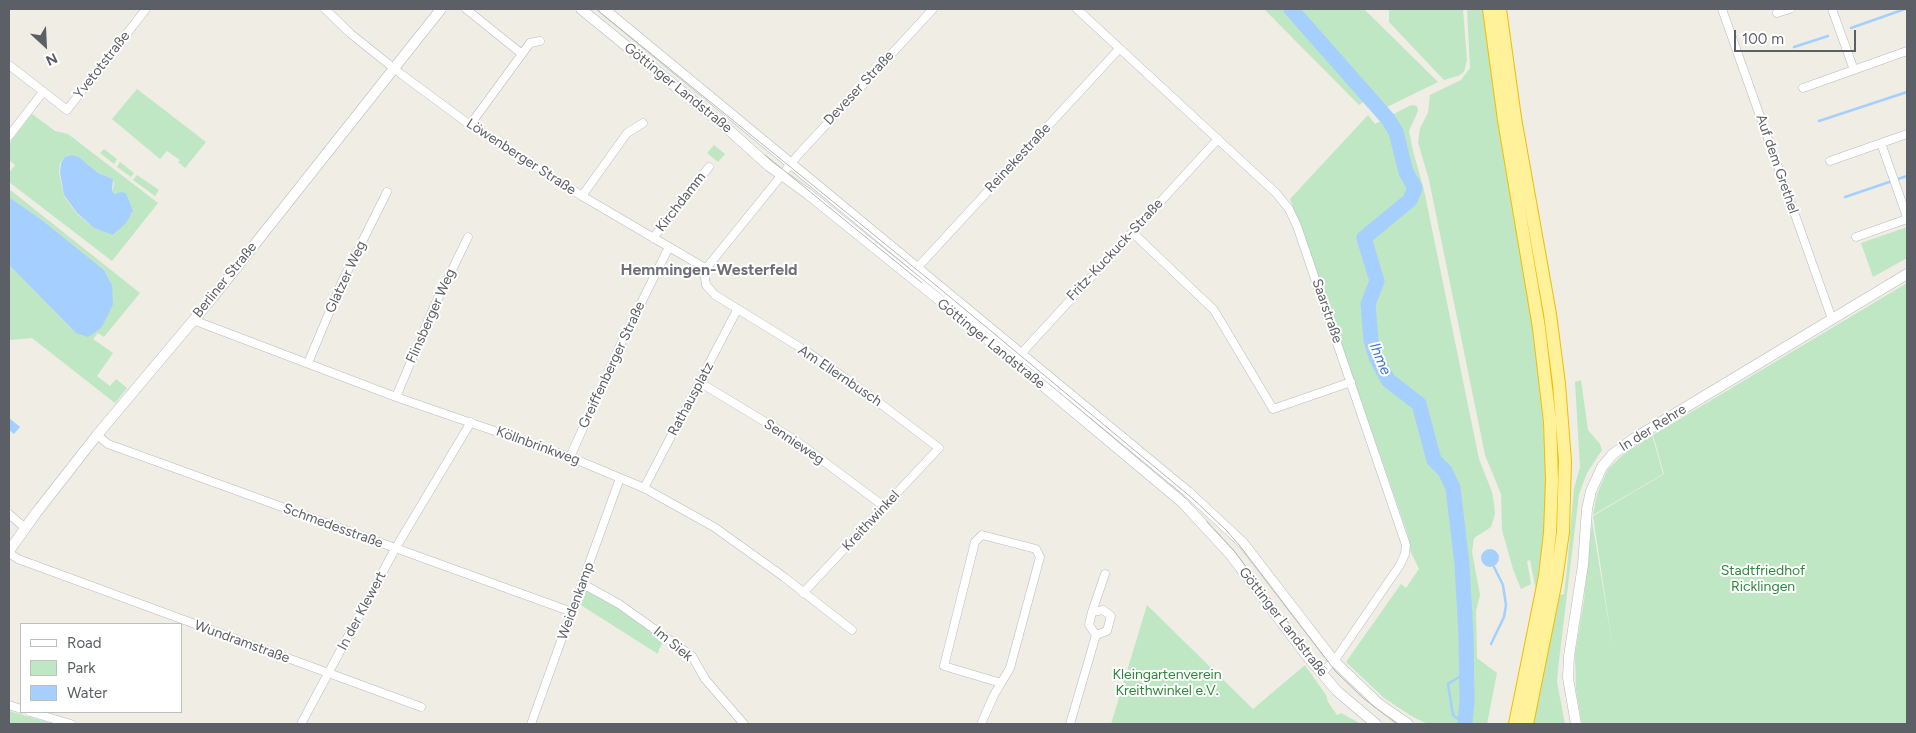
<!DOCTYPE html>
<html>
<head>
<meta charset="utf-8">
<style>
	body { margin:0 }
	#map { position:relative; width:1916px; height:733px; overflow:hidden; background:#efede4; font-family:Figtree,sans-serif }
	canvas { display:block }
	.frame { position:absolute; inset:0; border:10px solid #5c5f65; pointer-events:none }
	.legend { position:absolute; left:20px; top:623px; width:162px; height:90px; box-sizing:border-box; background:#fff; border:1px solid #bebfc1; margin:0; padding:6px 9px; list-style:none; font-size:15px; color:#5c5f65 }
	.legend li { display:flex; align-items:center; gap:10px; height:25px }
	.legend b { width:25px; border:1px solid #bebfc1 }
	.north { position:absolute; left:20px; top:20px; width:50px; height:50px; -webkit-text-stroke:4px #fff; paint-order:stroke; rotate:155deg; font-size:14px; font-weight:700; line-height:20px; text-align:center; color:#5c5f65 }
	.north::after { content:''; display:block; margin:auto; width:18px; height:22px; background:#5c5f65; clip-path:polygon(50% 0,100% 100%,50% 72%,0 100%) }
	.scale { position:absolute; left:1734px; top:30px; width:122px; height:22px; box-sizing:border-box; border:2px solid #5c5f65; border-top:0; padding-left:6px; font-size:15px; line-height:18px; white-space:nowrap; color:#5c5f65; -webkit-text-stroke:4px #fff; paint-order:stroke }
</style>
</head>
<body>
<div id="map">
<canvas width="1916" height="733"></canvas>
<div class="frame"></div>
<ul class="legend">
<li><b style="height:6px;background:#fff"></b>Road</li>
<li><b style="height:14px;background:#bfe7c3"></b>Park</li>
<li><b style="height:14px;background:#a4cfff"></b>Water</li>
</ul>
<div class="north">N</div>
<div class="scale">100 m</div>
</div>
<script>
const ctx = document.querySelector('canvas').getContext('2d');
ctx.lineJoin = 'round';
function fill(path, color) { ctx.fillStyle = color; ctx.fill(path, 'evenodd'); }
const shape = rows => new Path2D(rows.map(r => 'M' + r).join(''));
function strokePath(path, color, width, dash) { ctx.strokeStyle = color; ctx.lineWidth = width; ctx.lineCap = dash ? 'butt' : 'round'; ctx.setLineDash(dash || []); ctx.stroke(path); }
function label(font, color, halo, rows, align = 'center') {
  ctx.font = font + ' Figtree,sans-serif'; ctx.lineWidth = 4; ctx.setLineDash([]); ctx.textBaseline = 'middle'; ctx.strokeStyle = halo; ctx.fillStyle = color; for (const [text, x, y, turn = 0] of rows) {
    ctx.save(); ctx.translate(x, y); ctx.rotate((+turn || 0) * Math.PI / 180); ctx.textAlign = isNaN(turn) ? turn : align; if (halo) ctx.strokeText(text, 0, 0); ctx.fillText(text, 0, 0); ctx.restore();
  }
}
const green = shape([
	[1264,9,1288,9,1380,112,1375,115,1363,102,1359,105],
	[1293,9,1364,9,1438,82,1383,109],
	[1389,9,1463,9,1467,60,1464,72,1458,76,1444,80,1389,22],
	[1467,9,1484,9,1500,131,1538,358,1546,463,1544,532,1536,590,1530,560,1527,561,1531,584,1521,589,1513,569,1502,530,1501,494,1485,455,1429,180,1418,142,1420,128,1428,113,1430,95,1461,80,1470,68],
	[137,89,206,142,185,168,178,162,180,160,167,151,160,159,112,119],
	[1411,105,1417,106,1418,111,1409,131,1413,151,1424,190,1479,459,1492,492,1494,504,1495,514,1491,527,1474,538,1472,552,1480,595,1476,611,1477,658,1497,673,1487,724,1467,724,1468,636,1460,533,1457,534,1465,700,1462,724,1428,724,1413,717,1384,698,1346,662,1401,584,1406,588,1419,569,1410,550,1407,532,1290,199,1368,115,1375,124],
	[32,114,55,131,68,134,158,203,112,261,9,182,9,173,15,165,9,160,9,144],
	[72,155,79,157,98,173,113,179,114,185,112,191,133,212,114,235,94,228,77,214,64,196,59,173,60,163,65,157],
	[714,145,725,154,718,162,707,153],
	[104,149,117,159,114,164,100,153],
	[120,162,134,173,131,177,117,167],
	[137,175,159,190,155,196,133,180],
	[9,189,140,293,104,337,98,333,93,339,113,353,97,376,110,386,116,379,127,388,115,403,32,338,9,340,9,265,76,333,112,285,104,270,42,220,9,197],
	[1907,227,1907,258,1873,277,1861,243],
	[1907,283,1907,724,1582,724,1576,690,1575,655,1584,600,1592,521,1613,649,1593,516,1664,474,1653,435],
	[1581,380,1588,430,1600,444,1602,450,1587,473,1579,494,1558,669,1557,682,1565,724,1534,724,1539,686,1560,595,1564,594,1567,568,1574,488,1580,467,1575,382],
	[1652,435,1663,474,1593,515,1597,494,1608,469,1626,452],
	[583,584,667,637,659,649,658,654,576,602],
	[1147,605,1253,709,1305,665,1326,695,1328,702,1337,715,1341,713,1361,724,1111,724],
	[9,711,54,724,9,724]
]);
const water = shape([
	[72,155,79,157,98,173,113,179,112,191,115,194,121,192,126,193,133,211,126,223,113,235,94,228,77,213,64,195,60,173,61,163,65,157],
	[9,197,42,220,104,270,112,285,113,304,108,315,101,328,88,337,76,333,9,265],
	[9,418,20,427,14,434,9,430],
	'1481 558a9 9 0 1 1 18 0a9 9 0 1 1-18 0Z'
]);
const stream = shape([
	[1851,28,1905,9],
	[1794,47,1828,36],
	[1819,121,1907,92],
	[1845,197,1907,176],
	[1491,644,1504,617,1506,605,1503,585,1494,567],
	[1465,724,1453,715,1448,684,1467,672]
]);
const river = shape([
	[1291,9,1388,119,1396,132,1406,172,1415,188,1410,200,1364,238,1377,281,1368,304,1371,340,1376,357,1388,380,1419,404,1434,460,1445,471,1453,488,1462,564,1466,636,1467,700,1465,724]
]);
const minor = shape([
	[325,9,351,34,401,74,470,125,582,196,705,268],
	[466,9,522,54],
	[1077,9,1276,193,1289,209,1297,226,1406,545,1405,554,1400,565,1337,657,1322,673],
	[1722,9,1832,319],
	[1832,9,1854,70],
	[1777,13,1790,9],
	[9,65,67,110,146,9],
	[1803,88,1907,51],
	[470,125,530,43,540,41],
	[9,136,43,92],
	[1881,143,1907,217],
	[1830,161,1907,134],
	[582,196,627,133,643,123],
	[1132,232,1214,310,1273,409,1351,382],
	[1856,237,1907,219],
	[653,238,709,167],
	[918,267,1119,49],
	[193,320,396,397,570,457,644,488,714,527,784,577,852,630],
	[1018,357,1218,139],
	[308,363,342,282,387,192],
	[699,382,795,440,885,507],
	[396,397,433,309,468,237],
	[97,435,108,444,572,612],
	[570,457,623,339,669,247],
	[644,488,737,310],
	[9,514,25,528],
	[9,553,18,559,421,707],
	[583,584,619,604,692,656,705,679,744,724],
	[803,593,939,448,873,398,809,353,715,295,706,285,704,271,798,155,933,9],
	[1103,610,1111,616,1107,631,1096,635,1089,625,1092,612,1103,610],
	[1092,612,1105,574],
	[9,705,21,709],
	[30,712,71,724],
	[301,724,395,549,471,422],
	[531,724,620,478],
	[981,724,994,695,1010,668,1040,557,1036,549,982,535,975,542,944,666,1001,683],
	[1070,724,1096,635]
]);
const tertiary = shape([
	[581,9,729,130,769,166,808,194,962,318,1183,503,1230,554,1307,656,1337,691,1376,724],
	[604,9,1188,492,1243,543,1334,661,1379,704,1408,724],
	[9,551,36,513,97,435,213,297,441,9],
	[1576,724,1568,678,1569,656,1583,565,1587,509,1591,491,1602,467,1612,455,1633,439,1907,274]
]);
const trunk = shape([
	[1489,9,1504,120,1539,328,1550,422,1552,480,1550,533,1545,576,1515,724],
	[1500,9,1515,118,1550,314,1559,384,1565,461,1563,532,1556,580,1527,724]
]);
const tram = shape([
	[596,9,938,287,1192,498,1226,530,1240,546,1336,672,1363,698,1397,724],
	[765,155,922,283],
	[1207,522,1234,551,1314,657,1327,669]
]);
const streetNames = [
	["Yvetotstraße",102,65,-52],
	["Göttinger Landstraße",678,88,39],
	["Deveser Straße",859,88,-47],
	["Löwenberger Straße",521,157,33],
	["Reinekestraße",1018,158,-47],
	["Auf dem Grethel",1777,164,71],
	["Kirchdamm",681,202,-52],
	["Fritz-Kuckuck-Straße",1115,250,-47],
	["Glatzer Weg",346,277,-65],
	["Berliner Straße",225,280,-51],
	["Saarstraße",1327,311,71],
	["Flinsberger Weg",431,316,-66],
	["Göttinger Landstraße",991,344,39],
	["Greiffenberger Straße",612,365,-65],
	["Am Ellernbusch",840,376,34],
	["Rathausplatz",691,399,-62],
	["In der Rehre",1653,428,-32],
	["Sennieweg",794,442,34],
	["Köllnbrinkweg",538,446,20],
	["Kreithwinkel",871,521,-47],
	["Schmedesstraße",333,526,20],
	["Weidenkamp",576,601,-70],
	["In der Klewert",362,611,-62],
	["Göttinger Landstraße",1283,622,52],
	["Wundramstraße",242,642,20],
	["Im Siek",673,644,39]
];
const parkNames = [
	["Stadtfriedhof",1763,571],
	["Ricklingen",1763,587],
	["Kleingartenverein",1167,675],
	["Kreithwinkel e.V.",1167,691]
];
const waterNames = [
	["Ihme",1380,359,67]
];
const quarterNames = [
	["Hemmingen-Westerfeld",709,270]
];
fill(green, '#bfe7c3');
fill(water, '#a4cfff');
strokePath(stream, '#a4cfff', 2.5);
strokePath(river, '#a4cfff', 15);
strokePath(minor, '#b9bbc0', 9);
strokePath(tertiary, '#b9bbc0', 11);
strokePath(trunk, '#f3bd00', 14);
strokePath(minor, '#fff', 8);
strokePath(tertiary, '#fff', 10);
strokePath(trunk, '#fff29a', 12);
strokePath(tram, '#b5b6b6', 1);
label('14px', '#5c5f65', '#fff', streetNames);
label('14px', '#31863d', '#fff', parkNames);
label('italic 15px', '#4176c8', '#fff', waterNames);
label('bold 16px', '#6d7177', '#fff', quarterNames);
</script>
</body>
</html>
